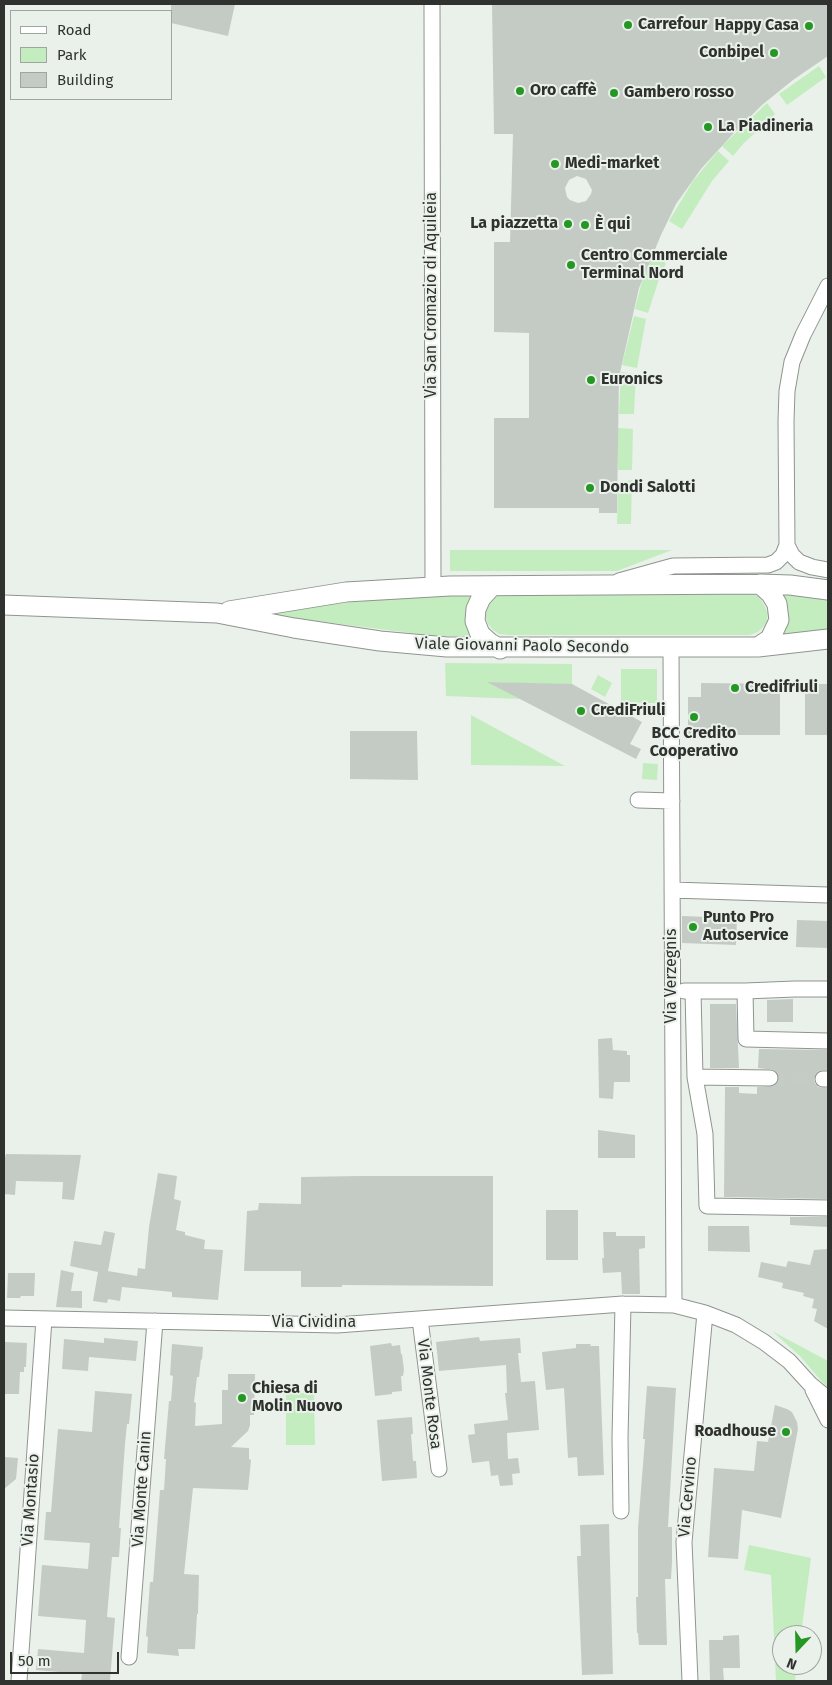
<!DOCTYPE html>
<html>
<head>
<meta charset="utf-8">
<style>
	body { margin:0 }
	#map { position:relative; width:832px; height:1685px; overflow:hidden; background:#eaf1ea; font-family:"Fira Sans",sans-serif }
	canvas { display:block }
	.frame { position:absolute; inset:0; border:5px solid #2f322f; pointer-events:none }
	.legend { position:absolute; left:10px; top:10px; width:162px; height:90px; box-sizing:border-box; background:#eaf1ea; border:1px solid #9fa59f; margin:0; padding:6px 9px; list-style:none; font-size:15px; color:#2f322f }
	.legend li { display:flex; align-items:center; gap:10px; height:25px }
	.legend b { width:25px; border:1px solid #9fa59f }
	.north { position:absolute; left:772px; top:1625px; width:50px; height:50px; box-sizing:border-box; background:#eaf1ea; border:1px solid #9fa59f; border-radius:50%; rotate:201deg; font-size:14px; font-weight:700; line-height:20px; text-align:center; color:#2f322f }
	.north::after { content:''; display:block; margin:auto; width:18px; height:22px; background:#259725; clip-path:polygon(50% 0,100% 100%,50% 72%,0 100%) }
	.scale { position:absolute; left:10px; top:1652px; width:109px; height:22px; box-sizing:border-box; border:2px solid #2f322f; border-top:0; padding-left:6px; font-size:15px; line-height:18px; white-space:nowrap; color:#2f322f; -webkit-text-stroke:4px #eaf1ea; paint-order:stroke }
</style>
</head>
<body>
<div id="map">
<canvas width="832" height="1685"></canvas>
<div class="frame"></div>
<ul class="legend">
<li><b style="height:6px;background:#fff"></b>Road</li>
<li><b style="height:14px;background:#c3edbf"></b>Park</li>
<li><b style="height:14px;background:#c4cbc4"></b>Building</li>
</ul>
<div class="north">N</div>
<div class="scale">50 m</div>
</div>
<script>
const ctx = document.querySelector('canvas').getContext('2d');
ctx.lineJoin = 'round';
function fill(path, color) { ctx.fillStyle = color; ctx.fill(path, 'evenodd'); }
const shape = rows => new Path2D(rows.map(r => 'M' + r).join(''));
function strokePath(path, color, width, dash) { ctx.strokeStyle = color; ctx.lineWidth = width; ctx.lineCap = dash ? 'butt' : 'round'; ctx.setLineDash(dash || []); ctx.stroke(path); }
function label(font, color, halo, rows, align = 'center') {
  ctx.font = font + ' "Fira Sans",sans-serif'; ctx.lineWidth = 4; ctx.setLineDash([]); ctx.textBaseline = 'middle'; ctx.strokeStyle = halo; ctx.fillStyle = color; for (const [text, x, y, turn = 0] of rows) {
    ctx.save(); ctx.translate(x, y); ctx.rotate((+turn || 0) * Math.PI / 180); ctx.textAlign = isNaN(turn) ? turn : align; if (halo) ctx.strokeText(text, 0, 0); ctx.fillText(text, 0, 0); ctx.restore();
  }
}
const green = shape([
	[819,66,826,77,787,105,779,94],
	[767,103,775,114,743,144,733,156,722,146],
	[718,151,729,161,712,181,682,229,669,221,693,181],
	[651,256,666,263,660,276,648,313,635,309,641,285],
	[634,316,646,319,637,368,622,365],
	[621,372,636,374,634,414,619,414],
	[618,428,633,429,632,470,618,470],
	[632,480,631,524,617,524,618,483],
	[450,550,672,550,617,571,450,571],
	[500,593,752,594,758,596,762,601,768,613,767,621,763,627,758,632,750,635,508,635,499,634,493,630,488,624,485,616,486,605,493,597],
	[439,594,476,594,477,636,435,636,269,615,270,610],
	[782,594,828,600,828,630,780,635],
	[445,663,572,664,572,685,489,682,520,699,446,696],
	[621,669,657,669,657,703,621,703],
	[598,675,612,683,605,697,591,689],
	[471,715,565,766,471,765],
	[643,763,658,764,657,780,642,779],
	[772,1331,828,1361,828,1389,800,1356],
	[286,1393,314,1393,315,1445,286,1445],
	[749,1545,811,1558,801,1635,782,1635,782,1665,797,1665,795,1681,776,1681,771,1575,744,1570]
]);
const building = shape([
	[171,4,235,4,228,36,171,23],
	[492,4,828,4,828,56,793,80,762,105,732,135,701,169,676,204,661,235,639,288,619,377,617,513,599,513,599,508,494,508,494,418,529,418,529,333,494,332,494,242,510,242,513,134,494,134],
	[577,176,586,179,592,190,591,194,586,201,578,203,570,200,567,197,565,188,569,180],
	[487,682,572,684,642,722,630,744,641,749,636,759],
	[701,683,780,684,780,735,688,735,688,697,701,697],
	[805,684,828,684,828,735,805,735],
	[350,731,417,731,418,780,350,779],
	[682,916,737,918,736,945,682,943],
	[797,920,828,921,828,948,796,947],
	[793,999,793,1022,767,1022,767,1000],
	[710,1004,736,1004,739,1068,710,1068],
	[612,1038,613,1050,627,1051,627,1055,630,1055,630,1082,614,1082,613,1099,599,1098,598,1039],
	[759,1049,828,1050,828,1070,818,1071,814,1079,815,1083,818,1087,828,1088,828,1199,724,1197,725,1087,739,1087,739,1093,757,1094,757,1087,774,1086,779,1079,778,1074,774,1070,758,1068],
	[598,1130,635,1135,635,1158,598,1158],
	[6,1154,81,1155,74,1200,62,1199,63,1182,16,1181,15,1195,4,1194,4,1161],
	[158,1173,177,1176,174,1199,181,1201,176,1230,185,1232,185,1235,205,1240,204,1249,223,1250,218,1300,172,1297,172,1292,122,1287,120,1301,108,1299,107,1303,93,1301,98,1272,70,1266,74,1241,101,1245,104,1231,115,1233,108,1271,137,1276,138,1268,145,1269,149,1227],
	[359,1176,493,1176,493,1286,342,1285,342,1287,301,1287,301,1271,244,1271,247,1211,258,1210,259,1203,301,1204,301,1177],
	[546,1210,578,1210,578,1260,546,1260],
	[790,1217,828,1217,828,1227,790,1225],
	[708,1226,749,1226,750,1252,708,1251],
	[603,1232,616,1232,616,1236,645,1236,645,1248,639,1249,640,1294,622,1294,621,1272,603,1273,602,1258,604,1258],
	[828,1249,828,1329,814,1321,817,1309,812,1308,814,1299,803,1296,804,1293,782,1288,783,1283,758,1277,761,1262,786,1267,788,1261,810,1265,814,1250],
	[61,1270,74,1273,71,1291,82,1291,82,1308,56,1307],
	[8,1273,35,1273,34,1296,21,1296,20,1298,7,1298],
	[479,1337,480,1341,520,1338,521,1353,518,1353,521,1382,535,1381,539,1430,507,1433,508,1459,518,1458,520,1473,512,1474,513,1485,500,1486,498,1475,491,1476,489,1461,472,1463,468,1435,475,1434,474,1424,508,1420,505,1393,507,1393,506,1365,439,1371,436,1342],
	[104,1338,138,1341,136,1361,89,1357,88,1371,62,1369,64,1339,104,1343],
	[4,1342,27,1343,26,1367,24,1367,24,1372,20,1372,19,1394,4,1394],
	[391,1343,392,1346,400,1345,401,1354,402,1354,404,1370,403,1376,401,1376,402,1391,392,1392,392,1394,375,1396,370,1346],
	[172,1344,203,1347,202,1360,201,1359,199,1377,197,1377,194,1402,196,1403,195,1426,222,1424,222,1390,228,1390,228,1374,255,1374,254,1415,250,1415,250,1425,248,1431,231,1447,249,1448,249,1459,251,1460,248,1490,193,1488,184,1574,199,1575,198,1614,197,1614,195,1649,178,1649,179,1656,147,1653,148,1637,146,1636,150,1582,153,1582,160,1490,164,1490,166,1459,164,1459,169,1401,171,1401,173,1376,170,1375],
	[576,1344,591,1344,590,1346,599,1346,604,1475,578,1476,577,1457,568,1458,564,1388,546,1390,542,1352,576,1348],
	[647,1386,676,1388,668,1527,672,1527,672,1562,671,1579,665,1579,667,1645,639,1645,638,1633,637,1633,636,1597,638,1597,638,1528,645,1439,643,1439],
	[95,1391,132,1394,129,1424,127,1424,125,1444,119,1528,121,1528,119,1557,112,1557,107,1617,115,1618,110,1681,81,1681,82,1674,36,1670,38,1649,84,1653,86,1620,38,1616,42,1565,88,1569,90,1543,44,1540,46,1512,51,1512,58,1429,92,1432],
	[775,1405,787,1409,792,1412,797,1422,798,1429,781,1518,742,1510,738,1559,708,1557,714,1468,754,1471,757,1441,768,1442],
	[412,1417,413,1434,411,1434,413,1461,416,1461,417,1478,382,1481,377,1420],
	[4,1457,18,1458,16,1479,4,1489],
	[609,1524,613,1674,582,1675,577,1556,581,1556,580,1525],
	[739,1635,740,1668,723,1668,724,1681,710,1681,709,1640,723,1640,723,1636]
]);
const minorTunnel = shape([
	[770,1078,823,1079]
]);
const minor = shape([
	[432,4,433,586],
	[828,286,803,335,792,362,787,391,786,421,787,545,792,555,799,562,812,567,828,570],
	[619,581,673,566,768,565,776,562,783,555,787,545],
	[671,648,674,1305],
	[638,800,672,801],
	[672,890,828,895],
	[684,991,745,991,746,1039,828,1041],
	[693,991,695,1077,705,1134,707,1206,828,1208],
	[745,991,795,989,828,989],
	[695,1077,770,1078],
	[823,1079,828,1079],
	[4,1318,337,1325,623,1304,674,1305,705,1313,736,1325,764,1342,789,1361,810,1384,828,1399],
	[420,1319,439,1469],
	[813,1390,828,1420],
	[621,1511,620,1438,623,1304],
	[129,1657,155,1321],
	[19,1681,44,1319],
	[690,1681,684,1542,705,1313]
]);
const major = shape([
	[492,586,481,598,476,609,475,621,480,634,490,643,500,649],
	[4,605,217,613,294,628,380,641,447,647,758,647,828,639],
	[229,611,346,592,450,586,760,584,790,585,828,590],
	[758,647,770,639,779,620,777,604,771,594,760,584]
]);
const markers = [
	[628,25,5,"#259725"],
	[809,26,5,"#259725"],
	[774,53,5,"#259725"],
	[520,91,5,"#259725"],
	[614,93,5,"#259725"],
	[708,127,5,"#259725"],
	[555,164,5,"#259725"],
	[568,224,5,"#259725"],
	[585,225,5,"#259725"],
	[571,265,5,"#259725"],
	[591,380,5,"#259725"],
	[590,488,5,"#259725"],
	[735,688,5,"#259725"],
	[581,711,5,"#259725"],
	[694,717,5,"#259725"],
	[693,927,5,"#259725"],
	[242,1398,5,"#259725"],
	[786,1432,5,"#259725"]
];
const poiNames = [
	["Carrefour",638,25],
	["Happy Casa",799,26,"right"],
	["Conbipel",764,53,"right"],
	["Oro caffè",530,91],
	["Gambero rosso",624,93],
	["La Piadineria",718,127],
	["Medi-market",565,164],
	["La piazzetta",558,224,"right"],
	["È qui",595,225],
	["Centro Commerciale",581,256],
	["Terminal Nord",581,274],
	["Euronics",601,380],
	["Dondi Salotti",600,488],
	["Credifriuli",745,688],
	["CrediFriuli",591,711],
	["BCC Credito",694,734,"center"],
	["Cooperativo",694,752,"center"],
	["Punto Pro",703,918],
	["Autoservice",703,936],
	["Chiesa di",252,1389],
	["Molin Nuovo",252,1407],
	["Roadhouse",776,1432,"right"]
];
const streetNames = [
	["Via San Cromazio di Aquileia",432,295,-90],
	["Viale Giovanni Paolo Secondo",522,646,1],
	["Via Verzegnis",672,976,-90],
	["Via Cividina",314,1323],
	["Via Monte Rosa",429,1394,83],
	["Via Monte Canin",142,1489,-86],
	["Via Cervino",688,1497,-85],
	["Via Montasio",31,1500,-86]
];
fill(green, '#c3edbf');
fill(building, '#c4cbc4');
strokePath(minorTunnel, '#c5cbc5', 15, [15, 8]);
strokePath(minor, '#8f958e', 17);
strokePath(major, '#8f958e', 21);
strokePath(minor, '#fff', 15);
strokePath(major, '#fff', 19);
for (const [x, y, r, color] of markers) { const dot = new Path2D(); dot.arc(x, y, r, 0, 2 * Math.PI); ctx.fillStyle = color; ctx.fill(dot); strokePath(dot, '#eaf1ea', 2); }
label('bold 16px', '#2f322f', '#eaf1ea', poiNames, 'left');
label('16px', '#2f322f', '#eaf1ea', streetNames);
</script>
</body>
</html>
